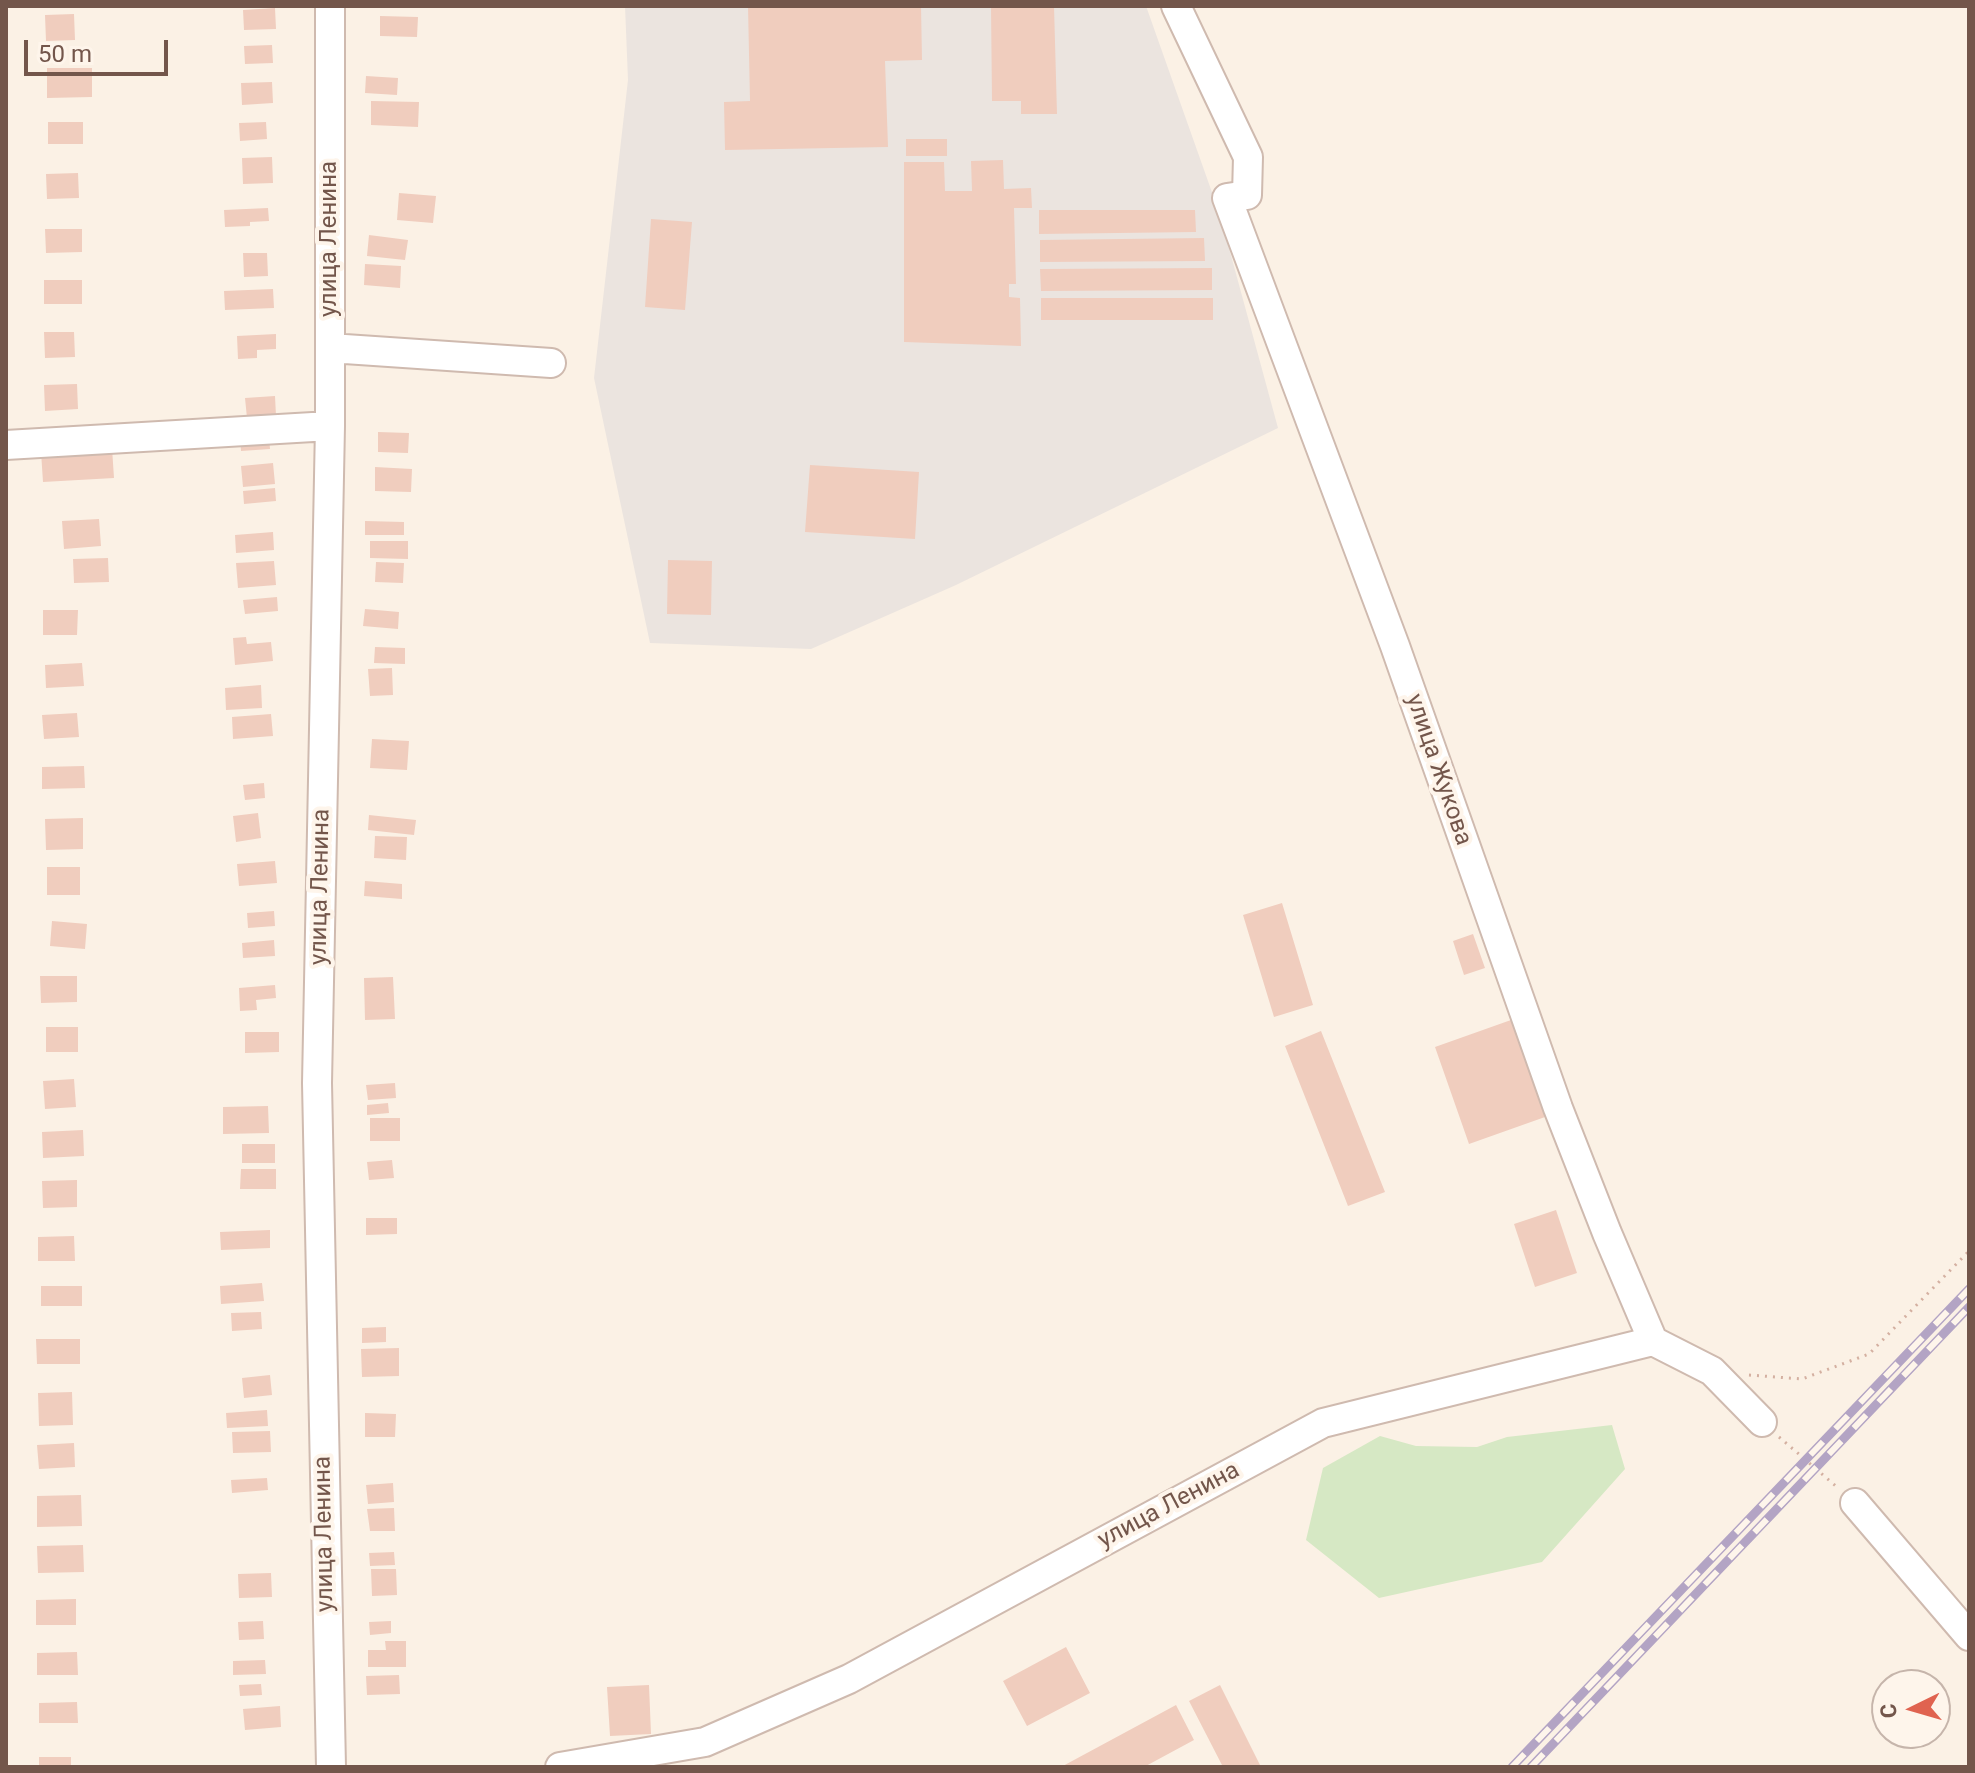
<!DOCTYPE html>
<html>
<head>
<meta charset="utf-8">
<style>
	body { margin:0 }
	#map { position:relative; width:1975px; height:1773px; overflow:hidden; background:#fbf1e5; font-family:Roboto,sans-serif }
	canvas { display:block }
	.frame { position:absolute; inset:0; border:8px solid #73564b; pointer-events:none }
	.north { position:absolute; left:1871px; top:1669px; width:80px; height:80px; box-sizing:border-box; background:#fef5eb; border:2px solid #c6b5ab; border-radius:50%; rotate:265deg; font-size:22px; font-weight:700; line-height:32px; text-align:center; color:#73564b }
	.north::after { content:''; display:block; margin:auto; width:28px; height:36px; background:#e06350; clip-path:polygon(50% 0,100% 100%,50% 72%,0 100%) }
	.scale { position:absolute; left:24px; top:40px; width:144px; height:36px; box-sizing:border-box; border:4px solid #73564b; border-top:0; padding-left:10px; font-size:24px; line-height:28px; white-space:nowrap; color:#73564b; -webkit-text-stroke:6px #fef5eb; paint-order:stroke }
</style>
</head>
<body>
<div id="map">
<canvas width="1975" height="1773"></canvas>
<div class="frame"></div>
<div class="north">С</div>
<div class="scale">50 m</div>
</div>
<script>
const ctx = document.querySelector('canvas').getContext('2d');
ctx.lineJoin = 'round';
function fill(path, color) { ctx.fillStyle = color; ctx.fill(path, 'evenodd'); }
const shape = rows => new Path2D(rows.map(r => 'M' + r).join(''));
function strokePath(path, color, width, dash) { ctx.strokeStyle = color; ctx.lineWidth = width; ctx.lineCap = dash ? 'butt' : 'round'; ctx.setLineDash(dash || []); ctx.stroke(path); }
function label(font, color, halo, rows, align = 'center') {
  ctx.font = font + ' Roboto,sans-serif'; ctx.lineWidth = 8; ctx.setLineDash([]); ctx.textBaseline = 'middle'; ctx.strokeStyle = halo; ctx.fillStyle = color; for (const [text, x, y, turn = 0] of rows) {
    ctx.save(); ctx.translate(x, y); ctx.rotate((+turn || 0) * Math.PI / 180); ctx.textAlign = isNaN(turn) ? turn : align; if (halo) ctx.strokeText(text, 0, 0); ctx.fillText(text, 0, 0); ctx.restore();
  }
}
const industrial = shape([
	[625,6,1146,6,1220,215,1278,428,956,585,811,649,650,643,594,378,628,80]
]);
const green = shape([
	[1612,1425,1625,1469,1542,1562,1379,1598,1306,1540,1323,1468,1380,1436,1416,1446,1477,1447,1507,1437]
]);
const building = shape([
	[748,6,921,6,922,60,885,61,888,147,725,150,724,102,750,101],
	[991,6,1054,6,1057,114,1021,114,1021,101,992,101],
	[275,8,276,29,244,30,243,10],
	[74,14,75,40,46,41,45,15],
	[380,16,418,17,417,37,380,36],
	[272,45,273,63,245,64,244,46],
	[47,68,92,68,92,97,47,98],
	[366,76,398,78,397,95,365,93],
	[272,82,273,103,242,105,241,83],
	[371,101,419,102,418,127,371,125],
	[48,122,83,122,83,144,48,144],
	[266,122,267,139,240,141,239,123],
	[906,139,947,139,947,156,906,156],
	[272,157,273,183,243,184,242,158],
	[1003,160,1004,189,1031,188,1032,208,1014,208,1016,284,1009,284,1009,297,1020,298,1021,346,904,342,904,162,944,162,945,191,972,191,971,161],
	[78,173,79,198,47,199,46,174],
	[399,193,436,196,433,223,397,220],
	[268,208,269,221,250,222,250,226,225,227,224,210],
	[1039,210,1195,210,1196,232,1039,234],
	[651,219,692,222,685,310,645,307],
	[45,229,82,229,82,252,46,253],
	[369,235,408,240,405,260,367,256],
	[1204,238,1205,261,1040,262,1040,240],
	[243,253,267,253,268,276,244,277],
	[365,264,401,266,400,288,364,285],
	[1212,268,1212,290,1041,291,1040,269],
	[44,280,82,280,82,304,44,304],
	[273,289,274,308,225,310,224,291],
	[1041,298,1213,298,1213,320,1041,320],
	[44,332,74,332,75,357,45,358],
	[276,334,276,349,257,350,257,358,238,359,237,336],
	[77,384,78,409,45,411,44,385],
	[275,396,276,416,247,418,245,398],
	[378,432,409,433,408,453,378,452],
	[269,436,270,449,241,451,240,438],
	[112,448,114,478,43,482,41,452],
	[273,463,275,484,243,487,241,466],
	[810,465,919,472,915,539,805,532],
	[375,467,412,469,411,492,375,491],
	[275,488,276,501,244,504,243,491],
	[99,519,101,546,64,549,62,521],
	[365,521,404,522,404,535,365,535],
	[273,532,274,550,236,553,235,535],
	[370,541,408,541,408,559,370,558],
	[108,558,109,582,74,583,73,559],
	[668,560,712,561,711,615,667,614],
	[274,561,276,585,238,588,236,563],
	[376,562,404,563,403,583,375,582],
	[277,597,278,611,245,614,243,600],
	[365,609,399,612,398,629,363,626],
	[43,610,78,610,77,635,43,635],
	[246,637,247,644,271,642,273,661,235,665,233,638],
	[375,647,405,648,405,664,374,663],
	[82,663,84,686,46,688,45,665],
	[392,668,393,695,370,696,368,669],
	[261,685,262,708,226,710,225,688],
	[77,713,79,737,44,739,42,715],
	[271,714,273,736,233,739,232,717],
	[372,739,409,741,407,770,370,768],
	[84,766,85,788,42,789,42,767],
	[264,783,265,798,245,800,243,785],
	[258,813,261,838,236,842,233,816],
	[369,815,416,820,414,835,368,830],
	[83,818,83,849,46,850,45,819],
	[375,836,407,837,406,860,374,858],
	[275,861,277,883,239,886,237,864],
	[47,867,80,867,80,895,47,895],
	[365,881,402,884,402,899,364,896],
	[1282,903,1313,1005,1274,1017,1243,915],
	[274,911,275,926,248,928,247,913],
	[52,921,87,924,85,949,50,946],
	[1473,934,1485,968,1464,975,1453,941],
	[274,940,275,956,243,958,242,943],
	[40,976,77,976,77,1002,41,1003],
	[393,977,395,1019,365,1020,364,978],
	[275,985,276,998,256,1000,257,1010,240,1011,239,988],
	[1511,1020,1545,1117,1469,1144,1435,1047],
	[46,1027,78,1027,78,1052,46,1052],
	[1321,1031,1385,1192,1348,1206,1285,1046],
	[245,1032,279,1032,279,1052,245,1053],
	[74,1079,76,1107,45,1109,43,1081],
	[395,1083,396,1098,368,1100,366,1085],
	[388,1103,389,1113,367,1115,367,1105],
	[268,1106,269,1133,223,1134,223,1107],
	[370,1118,400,1118,400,1141,370,1141],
	[83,1130,84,1156,43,1158,42,1132],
	[242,1144,275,1144,275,1163,242,1163],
	[392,1160,394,1178,369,1180,367,1162],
	[241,1169,276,1169,276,1189,240,1189],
	[77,1180,77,1207,43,1208,42,1181],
	[1556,1210,1577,1273,1535,1287,1514,1224],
	[366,1218,397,1218,397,1234,366,1235],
	[270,1230,270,1248,221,1250,220,1232],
	[74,1236,75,1261,38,1261,38,1237],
	[262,1283,264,1301,221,1304,220,1286],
	[41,1286,82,1286,82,1306,41,1306],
	[261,1312,262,1329,232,1331,231,1313],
	[386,1327,386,1342,362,1343,362,1328],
	[36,1339,80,1339,80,1364,37,1364],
	[399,1348,399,1376,362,1377,361,1349],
	[270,1375,272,1395,244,1398,242,1378],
	[72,1392,73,1425,39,1426,38,1393],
	[267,1410,268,1426,227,1428,226,1413],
	[365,1413,396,1414,395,1437,365,1437],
	[270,1431,271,1452,233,1453,232,1432],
	[74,1443,75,1467,39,1469,37,1445],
	[267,1478,268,1490,232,1493,231,1480],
	[393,1483,394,1502,368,1504,366,1485],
	[81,1495,82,1526,37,1527,37,1496],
	[394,1508,395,1531,370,1531,367,1509],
	[83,1545,84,1572,38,1573,37,1546],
	[394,1552,395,1565,370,1566,369,1553],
	[371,1569,396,1569,397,1595,372,1596],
	[271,1573,272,1597,239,1598,238,1574],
	[76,1599,76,1625,36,1625,36,1600],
	[263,1621,264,1639,239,1640,238,1622],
	[391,1621,391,1633,370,1635,369,1622],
	[385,1641,406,1641,406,1667,368,1667,368,1650,386,1650],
	[1066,1647,1090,1693,1027,1726,1003,1681],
	[77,1652,78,1675,37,1675,37,1653],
	[265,1660,266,1674,233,1675,233,1661],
	[399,1675,400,1694,367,1695,366,1676],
	[261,1684,262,1695,240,1696,239,1685],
	[649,1685,651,1734,610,1736,607,1687],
	[1220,1685,1261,1767,1223,1767,1189,1701],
	[77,1702,78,1723,39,1723,39,1703],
	[1176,1705,1194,1740,1144,1767,1061,1767],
	[280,1706,281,1727,245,1730,243,1709],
	[39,1757,71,1757,71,1767,39,1767]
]);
const path = shape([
	[1749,1375,1802,1379,1869,1354,1969,1251],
	[1779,1437,1837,1487]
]);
const minor = shape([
	[330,6,330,426,317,1083,331,1767],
	[1176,6,1248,157,1247,195,1227,198,1395,646,1558,1108,1607,1233,1653,1341],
	[330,348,551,363],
	[6,445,330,426],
	[1855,1503,1969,1636],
	[560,1767,705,1742,849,1679,1323,1423,1653,1341,1712,1371,1762,1422]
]);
const rail = shape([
	[1512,1767,1969,1289],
	[1531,1767,1969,1307]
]);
const streetNames = [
	["улица Ленина",330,239,-90],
	["улица Жукова",1438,770,71],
	["улица Ленина",321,887,-89],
	["улица Ленина",1169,1506,-28],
	["улица Ленина",325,1534,-91]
];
fill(industrial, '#ebe4df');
fill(green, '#d6e8c4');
fill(building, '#f0cdbe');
strokePath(minor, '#cfbaaf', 32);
strokePath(path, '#d4b0a1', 3, [2, 6]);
strokePath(minor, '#fff', 28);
strokePath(rail, '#b3a4c4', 9);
strokePath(rail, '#fef5eb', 6, [18]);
label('24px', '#73564b', '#fef5eb', streetNames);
</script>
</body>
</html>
